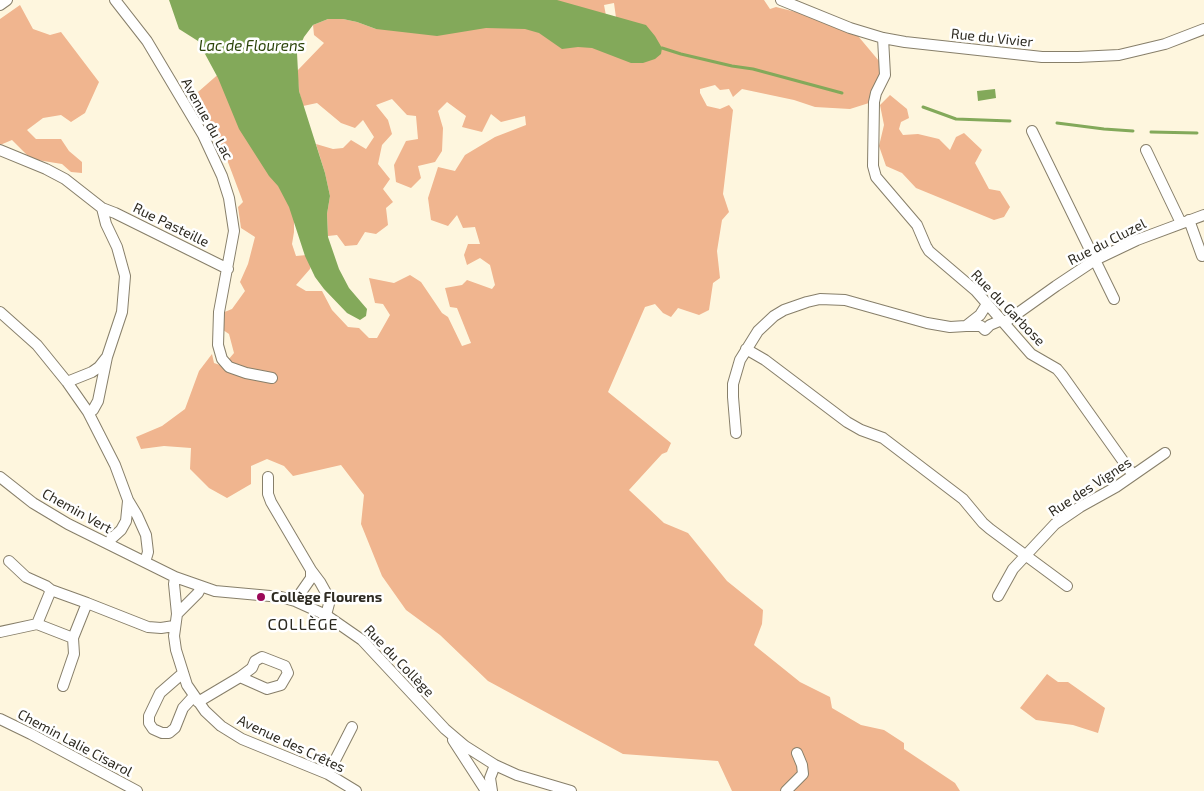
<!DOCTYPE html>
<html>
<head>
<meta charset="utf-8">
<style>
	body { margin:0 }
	canvas { display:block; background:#fef6de }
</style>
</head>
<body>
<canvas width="1204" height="791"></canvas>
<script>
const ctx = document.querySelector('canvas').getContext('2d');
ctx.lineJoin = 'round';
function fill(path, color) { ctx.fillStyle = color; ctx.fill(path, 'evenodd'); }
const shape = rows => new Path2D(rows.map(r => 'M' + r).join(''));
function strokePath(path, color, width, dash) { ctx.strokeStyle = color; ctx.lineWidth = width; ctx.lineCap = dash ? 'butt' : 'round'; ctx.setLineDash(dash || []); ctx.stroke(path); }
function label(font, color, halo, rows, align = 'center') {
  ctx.font = font + ' "Exo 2",sans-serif'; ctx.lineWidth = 5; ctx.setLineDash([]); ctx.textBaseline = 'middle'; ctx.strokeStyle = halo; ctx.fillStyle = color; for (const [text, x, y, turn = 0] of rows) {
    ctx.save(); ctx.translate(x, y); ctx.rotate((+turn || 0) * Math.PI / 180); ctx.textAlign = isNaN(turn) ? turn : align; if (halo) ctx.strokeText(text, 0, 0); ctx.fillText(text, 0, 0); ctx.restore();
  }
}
const green = shape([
	[548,0,764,0,770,9,776,7,800,13,858,36,879,61,880,74,872,91,869,103,850,109,815,107,794,100,742,89,733,97,729,89,720,90,715,85,700,89,700,93,707,106,720,109,729,105,733,110,723,194,729,212,722,220,717,251,720,278,713,283,709,310,699,315,678,308,671,317,663,313,655,304,645,307,608,392,671,443,667,452,662,454,629,490,664,523,688,533,727,581,763,610,762,624,754,645,800,682,830,697,832,708,861,725,884,730,904,743,904,749,955,783,960,791,732,791,718,761,623,754,488,681,440,635,406,610,382,576,361,524,364,495,341,465,293,476,284,466,267,459,251,466,251,484,227,498,209,488,190,469,191,448,164,446,141,449,136,437,162,426,185,409,199,371,212,354,214,363,223,366,234,353,229,334,217,326,217,315,232,309,245,291,240,282,248,264,255,237,241,228,238,207,243,202,220,141,203,113,204,107,198,92,222,71,294,210,294,232,292,244,296,256,307,255,312,261,310,269,296,285,306,291,322,291,332,310,348,327,359,328,369,338,377,338,390,315,383,304,375,303,369,278,394,283,410,275,421,282,442,313,448,317,462,346,471,343,457,308,450,307,445,288,462,285,467,280,492,289,495,285,490,265,480,258,467,265,464,255,468,244,480,244,475,227,463,228,457,215,448,226,431,220,428,198,438,167,455,171,465,155,495,137,526,125,525,116,501,122,491,114,482,132,462,127,466,116,447,102,438,111,443,128,442,151,435,162,418,166,421,178,411,188,396,182,394,165,406,141,418,139,416,116,407,115,392,99,376,105,388,120,392,134,382,145,378,164,390,179,383,189,393,202,386,208,388,225,376,234,365,232,357,245,345,246,337,235,328,236,327,214,330,196,325,173,316,144,333,149,343,148,351,140,366,149,374,137,363,120,355,128,341,123,317,103,303,106,299,91,297,71,324,43,314,35,313,25,328,19,343,19,357,22,376,29,486,21,617,25,614,3,604,5,607,21],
	[20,5,33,29,50,35,61,32,99,82,85,113,71,122,61,115,43,118,27,130,36,139,61,139,69,151,82,162,82,173,71,172,62,164,31,159,12,140,0,145,0,19],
	[890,95,907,109,909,118,901,122,899,129,903,135,918,134,939,139,950,150,956,137,964,133,982,150,975,163,989,189,1000,191,1010,207,1004,217,994,220,916,188,902,173,886,166,879,146,884,125,880,105],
	[1047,674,1058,682,1068,682,1105,708,1098,733,1073,725,1036,720,1020,708]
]);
const water = shape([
	[169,0,557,0,646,25,655,36,662,48,661,54,655,59,643,63,631,63,592,48,578,47,562,49,539,33,525,29,486,28,437,36,376,29,357,22,343,19,328,19,313,25,304,37,297,53,299,91,325,173,330,196,327,214,328,237,339,269,349,288,367,309,366,316,360,320,347,313,324,289,315,277,305,256,289,207,278,186,269,176,239,129,218,78,198,41,179,29],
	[995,89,996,98,978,101,977,91]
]);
const stream = shape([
	[662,48,681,54,732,66,753,69,842,93],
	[923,107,956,119,1010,121],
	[1057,123,1104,129,1133,131],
	[1151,132,1197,133]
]);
const minor = shape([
	[115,0,147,41,203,135,222,176,229,198,234,231,219,312,218,345,222,359,229,367,246,373,272,378],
	[781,0,850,28,883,38,905,42,1042,57,1078,57,1119,55,1165,44,1204,29],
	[0,5,7,0],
	[883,38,885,75,876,93,874,102,873,166,876,177,917,225,926,246,929,251,976,291,1031,354,1057,369,1062,375,1133,475],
	[1032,131,1114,299],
	[0,150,46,169,65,179,102,208,106,224,117,247,125,276,122,312,107,357,98,401,93,410,88,412],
	[1146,150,1181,223],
	[102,208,115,213,228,269],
	[1189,220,1202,256],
	[987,304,980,315,966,326,981,326,985,330,990,325,1002,320],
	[0,312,37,345,67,382,88,412,115,465,128,500,137,515,146,535,148,552,145,562],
	[1004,323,1056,286,1095,260,1137,240,1204,215],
	[746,349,765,360,847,422,861,430,883,438,963,499,983,523,990,529,1067,586],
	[67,382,92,372,99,367,106,358],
	[736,433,733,397,733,384,740,360,758,331,774,316,784,310,807,302,820,299,845,300,927,323,950,327,966,326],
	[0,477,33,503,68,524,175,577,215,591,281,597,295,601,326,615,362,640,445,729,465,746,495,765,517,775,571,791],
	[268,477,268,494,271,502,311,570,320,582,330,600,326,615],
	[109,544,111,539,121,530,126,521,128,501],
	[9,561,26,577,46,586,51,590],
	[175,577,174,584,177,614,174,636,176,650,187,685,205,711,221,726,242,739,328,774,356,791],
	[51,590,87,603,73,638,37,624,51,590],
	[998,596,1013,569,1055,524,1080,507,1116,487,1165,453],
	[295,601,311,578,311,570],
	[87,603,148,627,161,628,174,626],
	[177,614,198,593,201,587],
	[0,632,37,624],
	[183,673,160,693,149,716,149,723,153,729,162,733,169,733,175,728,183,708,194,696],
	[63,686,74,654,73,638],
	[198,702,240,677,267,689,281,685,288,673,285,666,262,657,255,661,252,668,240,677],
	[0,719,31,734,137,791],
	[453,740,486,791],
	[328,774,352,727],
	[492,791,490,778,495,765],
	[786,791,803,774,802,765,797,753]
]);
const markers = [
	[261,597,5,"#9b0959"]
];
const streetNames = [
	["Rue du Vivier",992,38,6],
	["Avenue du Lac",207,119,61],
	["Rue Pasteille",171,225,26],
	["Rue du Cluzel",1107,242,-27],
	["Rue du Garbose",1008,308,46],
	["Rue des Vignes",1090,487,-33],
	["Chemin Vert",77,511,29],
	["Rue du Collège",399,661,46],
	["Chemin Lalie Cisarol",75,743,28],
	["Avenue des Crêtes",291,744,25]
];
const poiNames = [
	["Collège Flourens",271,597]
];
const waterNames = [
	["Lac de Flourens",252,46]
];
const quarterNames = [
	["COLLÈGE",303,625]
];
fill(green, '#f0b58f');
fill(water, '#83a95a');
strokePath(stream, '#83a95a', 3);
strokePath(minor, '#877f6a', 12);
strokePath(minor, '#fff', 10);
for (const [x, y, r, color] of markers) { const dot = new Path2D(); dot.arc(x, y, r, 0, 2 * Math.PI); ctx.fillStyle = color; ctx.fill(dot); strokePath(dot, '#fff', 2); }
label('14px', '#2d2a21', '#fff', streetNames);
label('bold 14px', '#2d2a21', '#fff', poiNames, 'left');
label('italic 15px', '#2d450b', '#fff', waterNames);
ctx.letterSpacing = '1px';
label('16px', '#2d2a21', '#fff', quarterNames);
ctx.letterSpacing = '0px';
</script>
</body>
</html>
